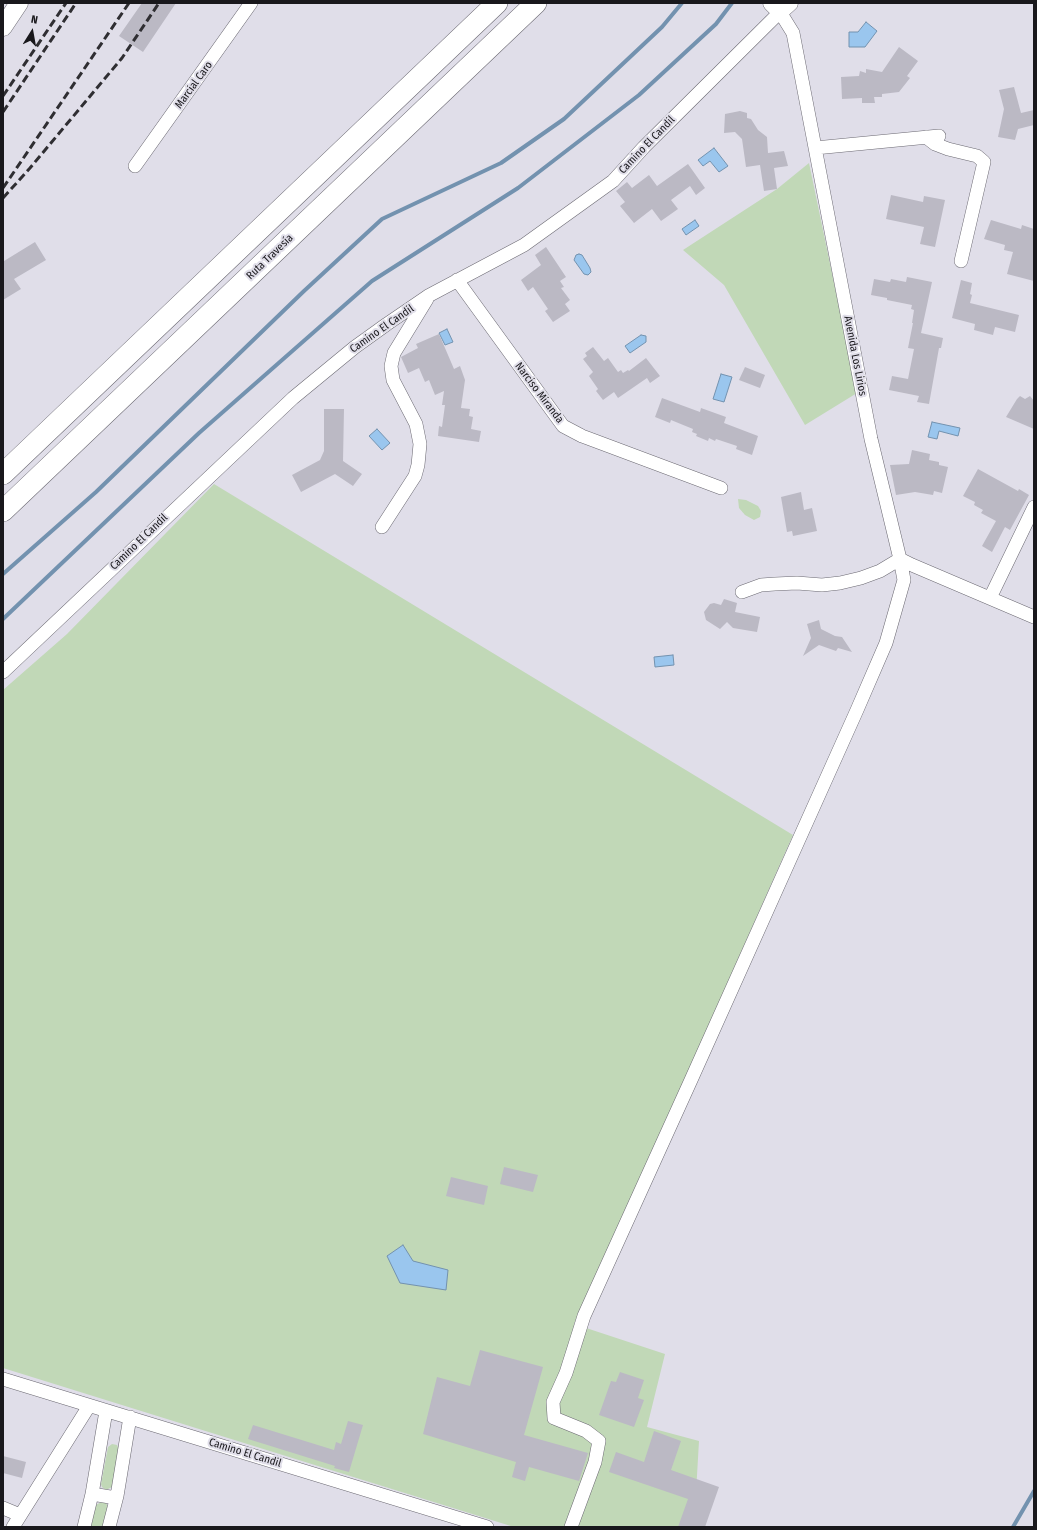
<!DOCTYPE html>
<html>
<head>
<meta charset="utf-8">
<style>
	body { margin:0 }
	#map { position:relative; width:1037px; height:1530px; overflow:hidden; background:#e0dee9; font-family:"Fira Sans Condensed",sans-serif }
	canvas { display:block }
	.frame { position:absolute; inset:0; border:4px solid #19181c; pointer-events:none }
	.north { position:absolute; left:12px; top:12px; width:40px; height:40px; -webkit-text-stroke:3px #e0dee9; paint-order:stroke; rotate:11deg; font-size:11px; font-weight:700; line-height:16px; text-align:center; color:#19181c }
	.north::after { content:''; display:block; margin:auto; width:14px; height:18px; background:#19181c; clip-path:polygon(50% 0,100% 100%,50% 72%,0 100%) }
</style>
</head>
<body>
<div id="map">
<canvas width="1037" height="1530"></canvas>
<div class="frame"></div>
<div class="north">N</div>
</div>
<script>
const ctx = document.querySelector('canvas').getContext('2d');
ctx.lineJoin = 'round';
function fill(path, color) { ctx.fillStyle = color; ctx.fill(path, 'evenodd'); }
const shape = rows => new Path2D(rows.map(r => 'M' + r).join(''));
function strokePath(path, color, width, dash) { ctx.strokeStyle = color; ctx.lineWidth = width; ctx.lineCap = dash ? 'butt' : 'round'; ctx.setLineDash(dash || []); ctx.stroke(path); }
function label(font, color, halo, rows, align = 'center') {
  ctx.font = font + ' "Fira Sans Condensed",sans-serif'; ctx.lineWidth = 4; ctx.setLineDash([]); ctx.textBaseline = 'middle'; ctx.strokeStyle = halo; ctx.fillStyle = color; for (const [text, x, y, turn = 0] of rows) {
    ctx.save(); ctx.translate(x, y); ctx.rotate((+turn || 0) * Math.PI / 180); ctx.textAlign = isNaN(turn) ? turn : align; if (halo) ctx.strokeText(text, 0, 0); ctx.fillText(text, 0, 0); ctx.restore();
  }
}
const green = shape([
	[809,163,857,393,805,425,724,285,683,250,777,189],
	[214,484,793,835,641,1178,574,1324,665,1354,647,1427,699,1441,694,1527,514,1527,3,1368,3,690,67,634],
	[738,499,746,500,758,506,761,511,760,517,754,520,745,515,739,508],
	[112,1444,117,1445,119,1449,112,1487,106,1490,102,1487,101,1484,108,1447],
	[101,1502,106,1503,108,1507,103,1527,90,1527,96,1505]
]);
const water = shape([
	[866,22,877,31,865,47,849,47,849,32,858,32,866,22],
	[714,148,728,166,719,172,710,161,703,166,698,160,714,148],
	[695,220,699,226,686,235,682,229,695,220],
	[579,254,582,255,590,268,591,272,588,275,584,274,574,260,576,255,579,254],
	[447,329,453,342,445,345,439,333,447,329],
	[641,335,646,336,646,342,630,353,625,346,641,335],
	[721,374,732,377,724,402,713,399,721,374],
	[932,422,960,428,958,436,939,431,937,439,928,437,932,422],
	[377,429,390,443,382,450,369,436,377,429],
	[673,655,674,665,655,667,654,657,673,655],
	[403,1245,413,1261,448,1270,446,1290,400,1283,387,1256,403,1245]
]);
const stream = shape([
	[3,574,96,492,304,291,382,219,501,163,564,119,662,27,682,3],
	[3,619,199,433,372,281,518,188,639,95,716,24,732,3],
	[1013,1527,1034,1491]
]);
const building = shape([
	[142,3,176,3,143,52,119,36],
	[899,47,918,61,907,76,910,78,899,92,882,94,882,97,874,97,875,103,862,103,862,98,842,99,841,77,859,76,860,71,866,73,866,69,882,72],
	[1014,87,1021,113,1034,110,1034,125,1018,129,1015,140,998,137,1004,109,999,90],
	[740,111,747,113,747,118,751,119,758,130,767,137,768,153,784,151,788,166,774,168,777,189,764,191,760,165,746,167,742,139,735,132,724,133,725,114],
	[688,164,705,188,696,195,690,186,671,200,678,209,661,221,652,209,634,223,620,206,625,202,616,191,627,182,632,188,649,175,657,186],
	[891,195,923,202,924,196,945,200,935,247,920,244,924,227,886,219],
	[991,220,1021,229,1022,225,1034,229,1034,281,1007,274,1013,252,1004,250,1005,245,984,239],
	[35,242,46,260,14,279,21,289,3,300,3,260,4,261],
	[546,247,566,277,560,281,564,287,561,288,570,300,565,304,570,311,553,322,545,311,548,309,533,287,528,291,521,280,541,265,535,255],
	[907,277,932,282,921,333,943,338,941,348,939,348,929,404,917,402,919,396,889,390,892,376,908,379,914,349,908,348,913,323,912,323,914,310,911,309,912,305,887,300,887,298,871,295,874,279,890,282,891,279,906,282],
	[961,280,972,283,970,294,972,295,970,303,1019,315,1015,332,995,327,993,335,974,330,975,324,952,318],
	[439,334,454,369,460,366,465,380,461,408,470,409,469,416,473,417,471,429,481,431,479,442,438,436,439,426,442,427,445,405,442,405,444,391,435,395,429,380,425,382,419,368,408,373,401,357,418,348,416,344],
	[593,347,604,361,608,358,618,372,621,370,623,373,628,370,629,371,646,358,660,376,650,383,647,378,618,398,614,392,603,400,596,391,598,389,589,376,593,372,583,359,587,356,585,353],
	[745,367,765,375,760,388,739,380],
	[1020,396,1025,399,1030,396,1034,401,1034,429,1006,417,1017,399],
	[662,398,700,412,701,408,726,417,724,423,758,436,752,455,736,449,737,446,716,439,715,441,709,438,708,441,696,436,697,434,692,432,693,429,671,420,670,423,655,417],
	[324,409,344,409,343,461,362,474,353,486,335,474,301,492,292,475,320,460,324,451],
	[912,450,930,454,929,460,939,462,939,465,948,467,942,493,934,491,933,495,915,492,896,495,890,465,909,464],
	[978,469,1018,491,1019,489,1029,495,1010,530,1005,527,992,552,982,546,996,521,981,513,983,510,974,505,975,502,963,496],
	[801,492,804,510,812,508,817,531,793,536,792,531,787,532,781,497],
	[724,599,737,603,735,612,760,617,757,632,733,628,727,622,720,629,706,620,704,612,710,604,714,603,721,605],
	[819,620,821,629,835,636,842,637,852,652,838,648,836,651,819,645,803,656,811,638,807,624],
	[504,1167,538,1175,533,1192,500,1184],
	[451,1177,488,1186,484,1205,446,1196],
	[480,1350,543,1367,524,1435,588,1453,579,1481,529,1467,525,1481,512,1477,516,1462,423,1434,437,1377,470,1386],
	[620,1372,644,1380,638,1398,644,1400,634,1427,599,1415,611,1381,616,1382],
	[348,1421,363,1425,349,1472,334,1468,335,1466,248,1439,253,1425,334,1450,336,1442,341,1444],
	[654,1431,681,1441,671,1470,719,1487,705,1527,678,1527,688,1499,609,1472,616,1452,644,1462],
	[3,1456,26,1462,22,1478,3,1473]
]);
const minor = shape([
	[926,137,935,144,948,149,977,156,984,162,961,261],
	[815,148,939,136],
	[135,166,251,3],
	[457,280,563,426,582,436,721,488],
	[382,527,415,476,418,465,420,444,416,424,393,380,391,366,394,353,427,299],
	[990,598,1034,507],
	[3,672,293,398,355,347,387,324,428,296,524,245,613,181,644,147,780,12,793,33,871,439,900,559,912,565,1034,617],
	[3,1379,487,1527],
	[92,1494,116,1498],
	[3,1508,20,1515],
	[13,1527,89,1406],
	[84,1527,92,1494,106,1411],
	[109,1527,117,1496,130,1417],
	[571,1527,595,1462,599,1441,586,1431,554,1418,553,1402,566,1373,584,1316,691,1080,857,710,886,643,904,580,900,559,880,571,861,578,840,583,822,585,797,583,775,584,761,585,742,592]
]);
const tertiary = shape([
	[771,3,780,12,790,3]
]);
const secondary = shape([
	[3,27,19,3]
]);
const trunk = shape([
	[3,474,497,3],
	[3,511,536,3]
]);
const rail = shape([
	[3,96,66,3],
	[3,112,76,3],
	[3,188,129,3],
	[3,198,30,168,122,58,159,3]
]);
const streetNames = [
	["Marcial Caro",194,85,-54],
	["Camino El Candil",647,145,-46],
	["Ruta Travesía",270,257,-44],
	["Camino El Candil",382,329,-35],
	["Avenida Los Lirios",855,356,79],
	["Narciso Miranda",539,393,53],
	["Camino El Candil",139,542,-44],
	["Camino El Candil",245,1453,17]
];
fill(green, '#c1d8b7');
fill(water, '#9ac6ee');
strokePath(water, '#7392af', 1);
strokePath(stream, '#7392af', 4);
fill(building, '#bbb9c4');
strokePath(minor, '#6b6972', 14);
strokePath(tertiary, '#6b6972', 17);
strokePath(secondary, '#6b6972', 19);
strokePath(trunk, '#6b6972', 22);
strokePath(minor, '#fff', 13);
strokePath(tertiary, '#fff', 16);
strokePath(secondary, '#fff', 18);
strokePath(trunk, '#fff', 21);
strokePath(rail, '#2f2e32', 3, [8, 4]);
label('11px', '#19181c', '#e0dee9', streetNames);
</script>
</body>
</html>
